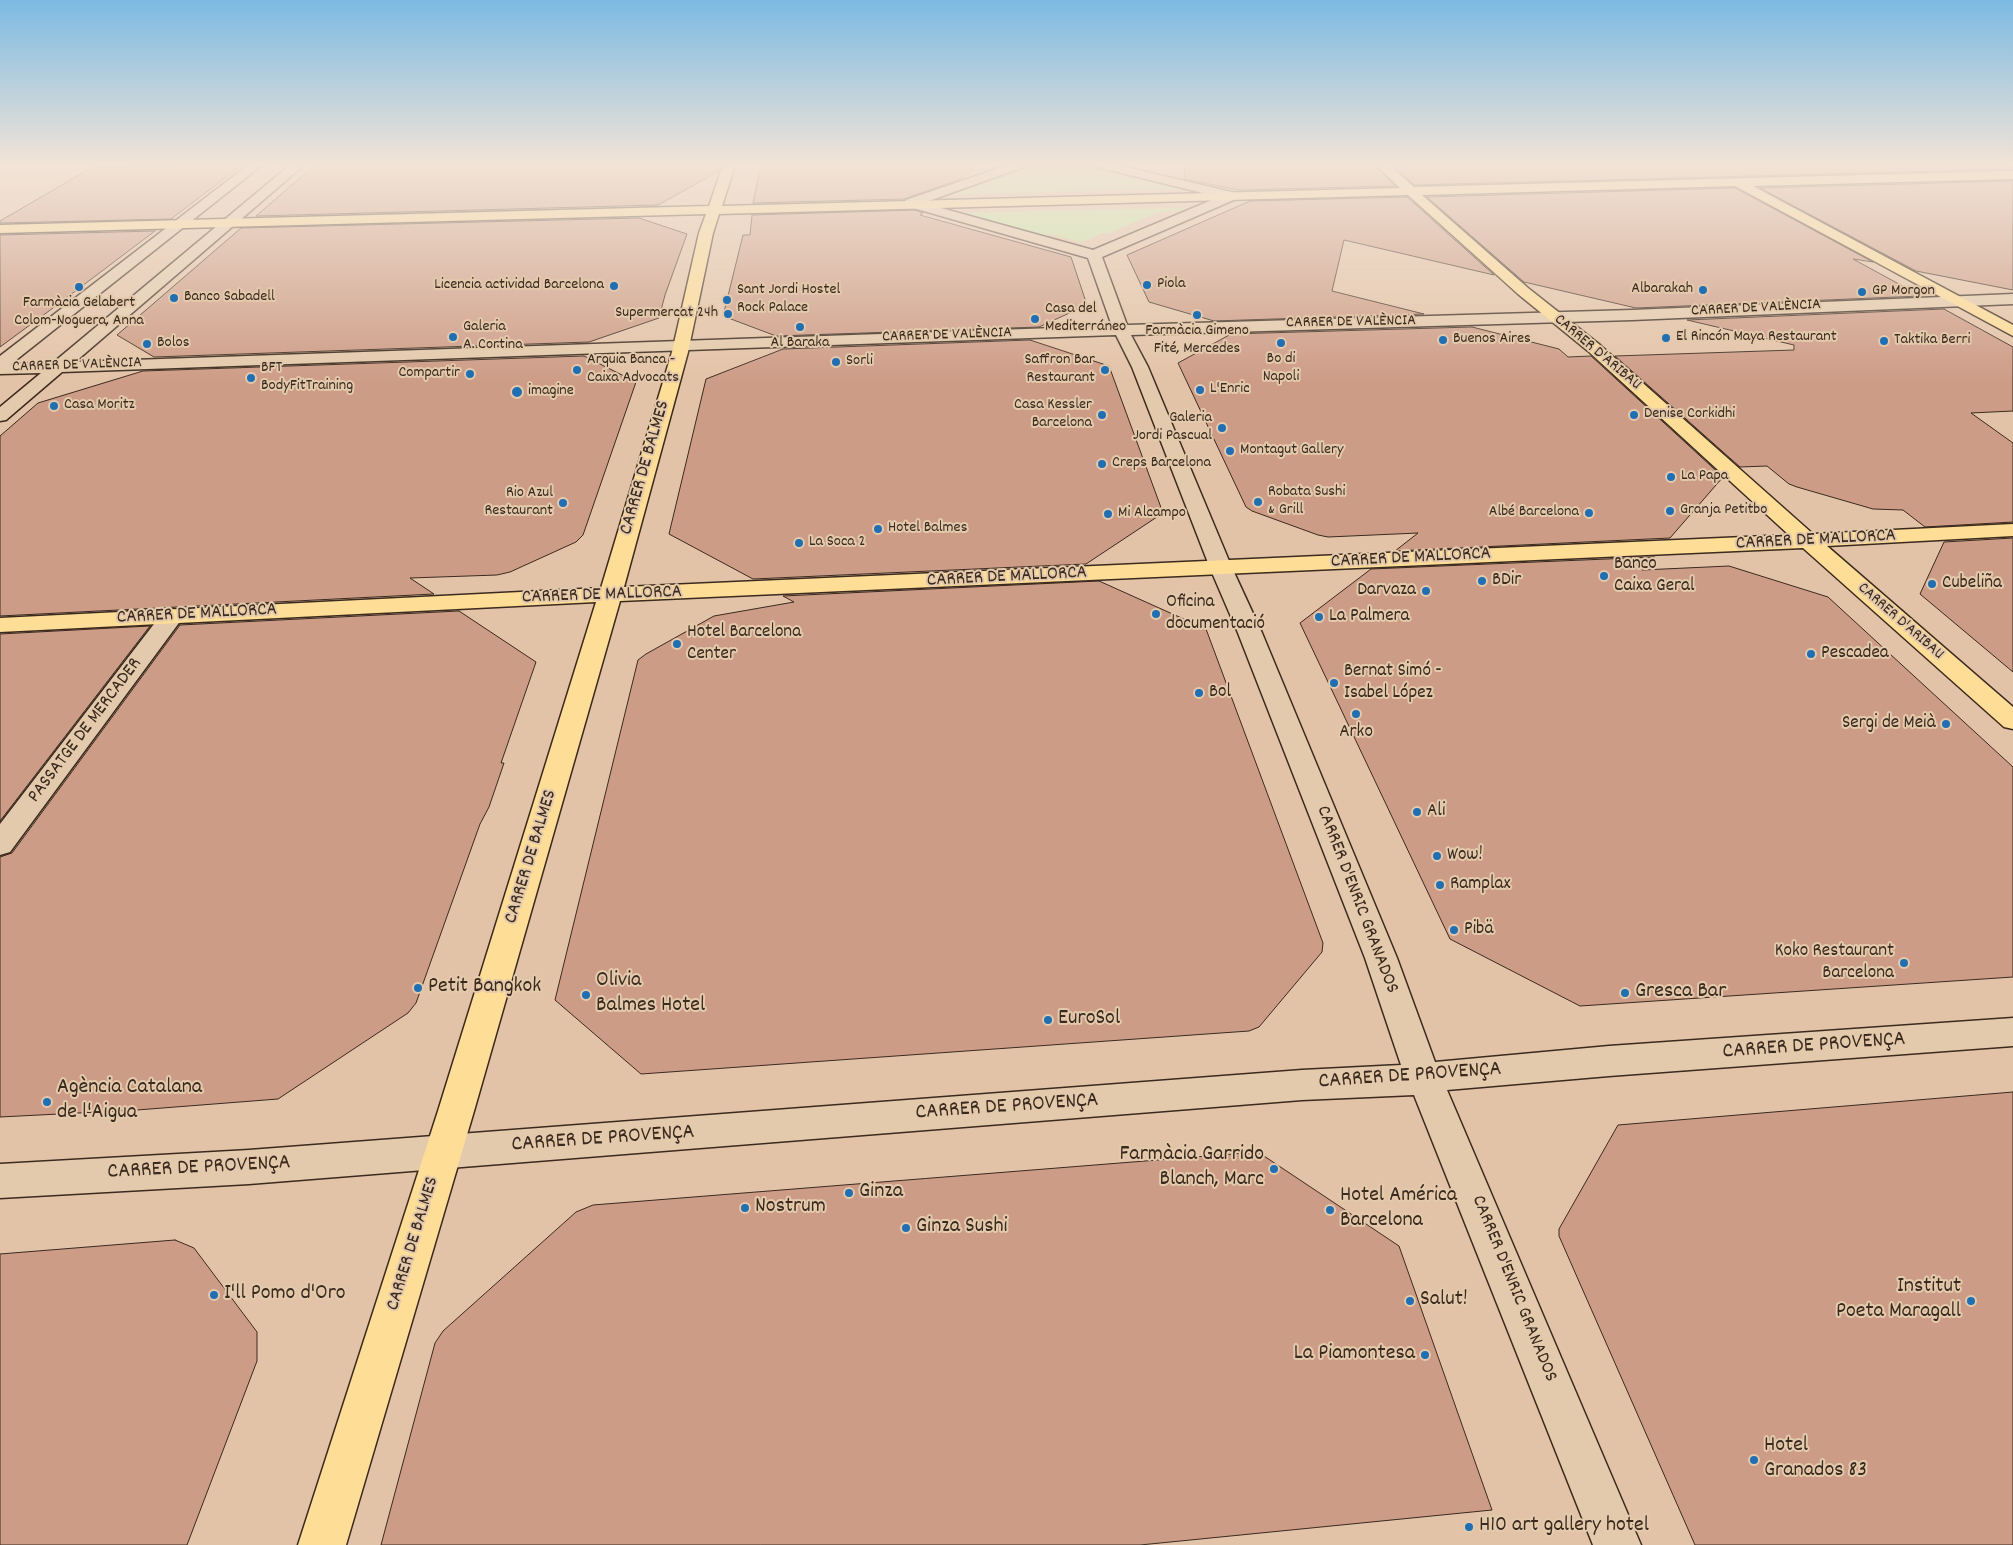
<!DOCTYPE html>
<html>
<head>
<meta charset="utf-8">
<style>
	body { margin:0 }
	canvas { display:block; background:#e3c3a7 }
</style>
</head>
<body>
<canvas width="2013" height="1545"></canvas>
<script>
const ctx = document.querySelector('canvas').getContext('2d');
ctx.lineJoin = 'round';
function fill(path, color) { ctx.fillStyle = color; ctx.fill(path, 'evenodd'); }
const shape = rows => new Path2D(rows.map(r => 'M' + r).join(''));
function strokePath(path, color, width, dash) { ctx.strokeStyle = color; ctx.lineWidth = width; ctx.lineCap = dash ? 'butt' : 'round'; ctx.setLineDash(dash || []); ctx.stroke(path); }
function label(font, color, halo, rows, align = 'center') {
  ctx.font = font + ' Dekko,sans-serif'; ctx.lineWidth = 4; ctx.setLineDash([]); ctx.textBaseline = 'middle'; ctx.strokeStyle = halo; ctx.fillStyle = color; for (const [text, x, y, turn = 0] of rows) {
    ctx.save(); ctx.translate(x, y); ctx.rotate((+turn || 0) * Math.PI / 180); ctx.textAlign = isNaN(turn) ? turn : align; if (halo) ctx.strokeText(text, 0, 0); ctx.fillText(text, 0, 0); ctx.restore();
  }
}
const green = shape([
	[1028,165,1095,165,1197,188,940,195],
	[1182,208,1182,210,1159,212,1107,234,1103,233,1082,242,1049,234,1043,237,955,213]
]);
const building = shape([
	[169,165,242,165,171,219,0,223,0,221,91,168,169,165],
	[315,165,721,165,719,171,658,205,256,216,315,165],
	[761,165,977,165,961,179,904,199,753,203,761,165],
	[1185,165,1374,165,1395,186,1239,190,1184,179,1185,165],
	[1392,165,2013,165,2013,169,1415,185,1392,165],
	[2013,181,2013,290,1916,271,1760,188,2013,181],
	[1735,188,1873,262,1853,259,1921,296,1636,308,1524,282,1427,197,1735,188],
	[1407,197,1494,275,1344,240,1332,291,1424,314,1214,321,1149,302,1127,255,1250,201,1407,197],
	[915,210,923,213,920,215,1071,257,1087,305,1039,327,776,336,723,316,743,235,750,235,752,215,915,210],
	[639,218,687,234,665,295,659,318,589,342,154,357,117,335,241,228,639,218],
	[155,231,53,308,0,347,0,235,155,231],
	[1944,309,2013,347,2013,411,1971,413,2013,443,2013,522,1925,527,1903,510,1873,509,1797,487,1789,484,1767,466,1740,467,1615,356,1794,350,1794,345,1687,320,1944,309],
	[1472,327,1559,349,1568,357,1591,356,1723,477,1670,538,1395,551,1418,533,1328,537,1318,535,1252,511,1246,507,1178,363,1231,334,1472,327],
	[1030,340,1109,366,1163,513,1086,564,753,579,669,534,706,379,783,349,1030,340],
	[584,356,636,382,583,535,576,542,510,572,497,575,410,578,434,594,0,616,0,436,38,403,143,371,584,356],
	[2013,538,2013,672,1920,594,1944,542,2013,538],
	[1654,557,1642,570,1729,566,1828,597,2013,767,2013,977,1580,1006,1450,939,1300,623,1371,569,1654,557],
	[1099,581,1206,629,1323,943,1322,952,1259,1027,1249,1031,641,1074,555,1000,638,660,646,654,714,616,794,602,783,596,1099,581],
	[459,611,536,662,501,763,504,763,489,807,480,824,416,1003,408,1013,278,1099,137,1110,0,1117,0,857,12,853,180,625,459,611],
	[150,626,0,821,0,634,150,626],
	[2013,1092,2013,1545,1695,1545,1559,1236,1559,1229,1618,1125,2013,1092],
	[1258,1152,1399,1246,1492,1510,1140,1545,381,1545,435,1343,443,1331,576,1212,593,1205,1258,1152],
	[175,1240,194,1248,257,1332,257,1361,187,1545,0,1545,0,1254,175,1240]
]);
const minor = shape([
	[248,165,262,165,11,364,54,362,290,165,304,165,75,362,1112,326,1088,258,906,206,904,203,906,200,1008,165,1026,165,1024,167,923,203,1093,250,1219,197,1097,167,1095,165,1117,165,1236,193,1238,196,1236,199,1102,257,1127,325,1632,310,2013,294,2013,304,1632,320,1131,335,1148,367,1232,568,1262,633,1397,958,1435,1062,1609,1046,2013,1018,2013,1046,1609,1076,1447,1090,1641,1545,1593,1545,1414,1095,1302,1100,249,1184,0,1198,0,1164,249,1150,1302,1070,1401,1065,1365,958,1238,633,1210,568,1132,367,1116,335,62,372,6,420,0,421,0,407,41,373,0,374,0,356,248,165],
	[172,609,180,611,184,616,10,852,0,855,0,824,164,611,172,609]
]);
const major = shape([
	[723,165,735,165,722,206,1400,188,1376,165,1389,165,1414,187,2013,171,2013,179,1753,186,2013,325,2013,336,1735,186,1422,195,1528,288,1600,345,1813,534,2013,524,2013,536,1827,546,2013,707,2013,729,2004,727,1803,548,620,601,474,1111,346,1545,298,1545,438,1111,596,602,0,632,0,618,601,588,672,352,699,233,706,214,0,233,0,225,709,206,723,165],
	[1408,195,1518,294,1588,351,1789,535,624,587,688,352,713,233,719,214,1408,195]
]);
const markers = [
	[1147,285,5,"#1f6fb2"],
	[614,286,5,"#1f6fb2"],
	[79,287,5,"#1f6fb2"],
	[1703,290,5,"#1f6fb2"],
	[1862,292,5,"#1f6fb2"],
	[174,298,5,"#1f6fb2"],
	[727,300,5,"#1f6fb2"],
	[728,314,5,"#1f6fb2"],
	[1197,315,5,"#1f6fb2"],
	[1035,319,5,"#1f6fb2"],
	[800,327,5,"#1f6fb2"],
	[453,337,5,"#1f6fb2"],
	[1666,338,5,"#1f6fb2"],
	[1443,340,5,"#1f6fb2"],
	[1884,341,5,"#1f6fb2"],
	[1281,343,5,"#1f6fb2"],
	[147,344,5,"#1f6fb2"],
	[836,362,5,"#1f6fb2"],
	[577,370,5,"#1f6fb2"],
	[1105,370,5,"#1f6fb2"],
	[470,374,5,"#1f6fb2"],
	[251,378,5,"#1f6fb2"],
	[1200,390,5,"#1f6fb2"],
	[517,392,6,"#1f6fb2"],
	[54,406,5,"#1f6fb2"],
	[1102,415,5,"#1f6fb2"],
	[1634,415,5,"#1f6fb2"],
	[1222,428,5,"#1f6fb2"],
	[1230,451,5,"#1f6fb2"],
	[1102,464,5,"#1f6fb2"],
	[1671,477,5,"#1f6fb2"],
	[1258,502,5,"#1f6fb2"],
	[563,503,5,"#1f6fb2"],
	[1670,511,5,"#1f6fb2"],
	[1589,513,5,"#1f6fb2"],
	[1108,514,5,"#1f6fb2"],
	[878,529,5,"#1f6fb2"],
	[799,543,5,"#1f6fb2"],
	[1604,576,5,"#1f6fb2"],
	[1482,581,5,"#1f6fb2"],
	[1932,584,5,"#1f6fb2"],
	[1426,591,5,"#1f6fb2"],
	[1156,614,5,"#1f6fb2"],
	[1319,617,5,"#1f6fb2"],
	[677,644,5,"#1f6fb2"],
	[1811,654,5,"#1f6fb2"],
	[1334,683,5,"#1f6fb2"],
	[1199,693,5,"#1f6fb2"],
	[1356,714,5,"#1f6fb2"],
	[1946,724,5,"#1f6fb2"],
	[1417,812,5,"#1f6fb2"],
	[1437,856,5,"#1f6fb2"],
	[1440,885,5,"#1f6fb2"],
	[1454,930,5,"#1f6fb2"],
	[1904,963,5,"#1f6fb2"],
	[418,988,5,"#1f6fb2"],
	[1625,993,5,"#1f6fb2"],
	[586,995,5,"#1f6fb2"],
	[1048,1020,5,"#1f6fb2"],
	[47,1102,5,"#1f6fb2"],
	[1274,1169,5,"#1f6fb2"],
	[849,1193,5,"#1f6fb2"],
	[745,1208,5,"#1f6fb2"],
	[1330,1210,5,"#1f6fb2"],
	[906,1228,5,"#1f6fb2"],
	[214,1295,5,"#1f6fb2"],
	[1410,1301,5,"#1f6fb2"],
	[1971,1301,5,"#1f6fb2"],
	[1425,1355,5,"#1f6fb2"],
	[1754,1460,5,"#1f6fb2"],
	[1469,1527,5,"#1f6fb2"]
];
const farPoinames = [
	["Piola",1157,285],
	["Licencia actividad Barcelona",604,286,"right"],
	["Albarakah",1693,290,"right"],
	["Sant Jordi Hostel",737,291],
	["Rock Palace",737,309],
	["GP Morgon",1872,292],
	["Banco Sabadell",184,298],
	["Farmàcia Gelabert",79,304,"center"],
	["Colom-Noguera, Anna",79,322,"center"],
	["Casa del",1045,310],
	["Mediterráneo",1045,328],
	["Supermercat 24h",718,314,"right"],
	["Galeria",463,328],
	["A. Cortina",463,346],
	["Farmàcia Gimeno",1197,332,"center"],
	["Fité, Mercedes",1197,350,"center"],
	["El Rincón Maya Restaurant",1676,338],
	["Buenos Aires",1453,340],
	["Taktika Berri",1894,341],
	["Bolos",157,344],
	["Al Baraka",800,344,"center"],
	["Bo di",1281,360,"center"],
	["Napoli",1281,378,"center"],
	["Arquia Banca -",587,361],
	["Caixa Advocats",587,379],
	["Saffron Bar",1095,361,"right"],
	["Restaurant",1095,379,"right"],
	["Sorli",846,362],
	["BFT",261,369],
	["BodyFitTraining",261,387],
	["Compartir",460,374,"right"],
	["L'Enric",1210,390],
	["imagine",528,392],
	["Casa Moritz",64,406],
	["Casa Kessler",1092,406,"right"],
	["Barcelona",1092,424,"right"],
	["Denise Corkidhi",1644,415],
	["Galeria",1212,419,"right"],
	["Jordi Pascual",1212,437,"right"],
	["Montagut Gallery",1240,451],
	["Creps Barcelona",1112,464],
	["La Papa",1681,477],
	["Robata Sushi",1268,493],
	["& Grill",1268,511],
	["Rio Azul",553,494,"right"],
	["Restaurant",553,512,"right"],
	["Granja Petitbo",1680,511],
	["Albé Barcelona",1579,513,"right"],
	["Mi Alcampo",1118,514],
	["Hotel Balmes",888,529],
	["La Soca 2",809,543]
];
const farStreetnames = [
	["CARRER DE VALÈNCIA",1756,309,-3],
	["CARRER DE VALÈNCIA",1351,323,-1],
	["CARRER DE VALÈNCIA",947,336,-2],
	["CARRER D'ARIBAU",1597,353,40],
	["CARRER DE VALÈNCIA",77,366,-2],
	["CARRER D'ARIBAU",1900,622,41]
];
const streetNames = [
	["CARRER DE BALMES",646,468,-74],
	["CARRER DE MALLORCA",1816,541,-3],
	["CARRER DE MALLORCA",1411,559,-3],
	["CARRER DE MALLORCA",1007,578,-3],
	["CARRER DE MALLORCA",602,596,-2],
	["CARRER DE MALLORCA",197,615,-3],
	["PASSATGE DE MERCADER",86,731,-53],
	["CARRER DE BALMES",532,857,-73],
	["CARRER D'ENRIC GRANADOS",1356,900,69],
	["CARRER DE BALMES",414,1244,-73],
	["CARRER D'ENRIC GRANADOS",1513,1289,68]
];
const poiNames = [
	["Banco",1614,565],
	["Caixa Geral",1614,587],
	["BDir",1492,581],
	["Cubeliña",1942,584],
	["Darvaza",1416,591,"right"],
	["Oficina",1166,603],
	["documentació",1166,625],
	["La Palmera",1329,617],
	["Hotel Barcelona",687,633],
	["Center",687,655],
	["Pescadea",1821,654],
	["Bernat Simó -",1344,672],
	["Isabel López",1344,694],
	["Bol",1209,693],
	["Sergi de Meià",1936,724,"right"],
	["Arko",1356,733,"center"],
	["Ali",1427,812],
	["Wow!",1447,856],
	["Ramplax",1450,885],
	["Pibä",1464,930],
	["Koko Restaurant",1894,952,"right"],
	["Barcelona",1894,974,"right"]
];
const nearPoinames = [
	["Olivia",596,982],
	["Balmes Hotel",596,1007],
	["Petit Bangkok",428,988],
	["Gresca Bar",1635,993],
	["EuroSol",1058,1020],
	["Agència Catalana",57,1089],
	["de l'Aigua",57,1114],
	["Farmàcia Garrido",1264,1156,"right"],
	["Blanch, Marc",1264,1181,"right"],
	["Ginza",859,1193],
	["Hotel América",1340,1197],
	["Barcelona",1340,1222],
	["Nostrum",755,1208],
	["Ginza Sushi",916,1228],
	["Institut",1961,1288,"right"],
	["Poeta Maragall",1961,1313,"right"],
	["I'll Pomo d'Oro",224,1295],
	["Salut!",1420,1301],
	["La Piamontesa",1415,1355,"right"],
	["Hotel",1764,1447],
	["Granados 83",1764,1472],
	["H10 art gallery hotel",1479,1527]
];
const nearStreetnames = [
	["CARRER DE PROVENÇA",1814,1047,-4],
	["CARRER DE PROVENÇA",1410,1077,-4],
	["CARRER DE PROVENÇA",1007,1108,-4],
	["CARRER DE PROVENÇA",603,1140,-4],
	["CARRER DE PROVENÇA",199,1169,-3]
];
fill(green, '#c1eaa5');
fill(building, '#cd9c86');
strokePath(building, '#3b2a1e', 1);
strokePath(minor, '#3b2a1e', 3);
strokePath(major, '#3b2a1e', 3);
fill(minor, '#e4caac');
fill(major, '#fedd96');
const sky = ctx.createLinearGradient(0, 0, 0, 382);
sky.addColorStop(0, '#7cbae3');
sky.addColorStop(0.43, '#f2e4d7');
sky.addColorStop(1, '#f2e4d700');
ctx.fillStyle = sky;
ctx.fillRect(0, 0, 2013, 382);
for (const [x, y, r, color] of markers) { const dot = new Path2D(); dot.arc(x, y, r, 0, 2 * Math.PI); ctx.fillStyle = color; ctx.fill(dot); strokePath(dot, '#e4caac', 2); }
label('16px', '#3b2a1e', '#e4caac', farPoinames, 'left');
label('16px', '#3b2a1e', '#e4caac', farStreetnames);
label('19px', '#3b2a1e', '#e4caac', streetNames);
label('19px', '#3b2a1e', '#e4caac', poiNames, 'left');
label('22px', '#3b2a1e', '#e4caac', nearPoinames, 'left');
label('22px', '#3b2a1e', '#e4caac', nearStreetnames);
</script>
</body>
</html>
